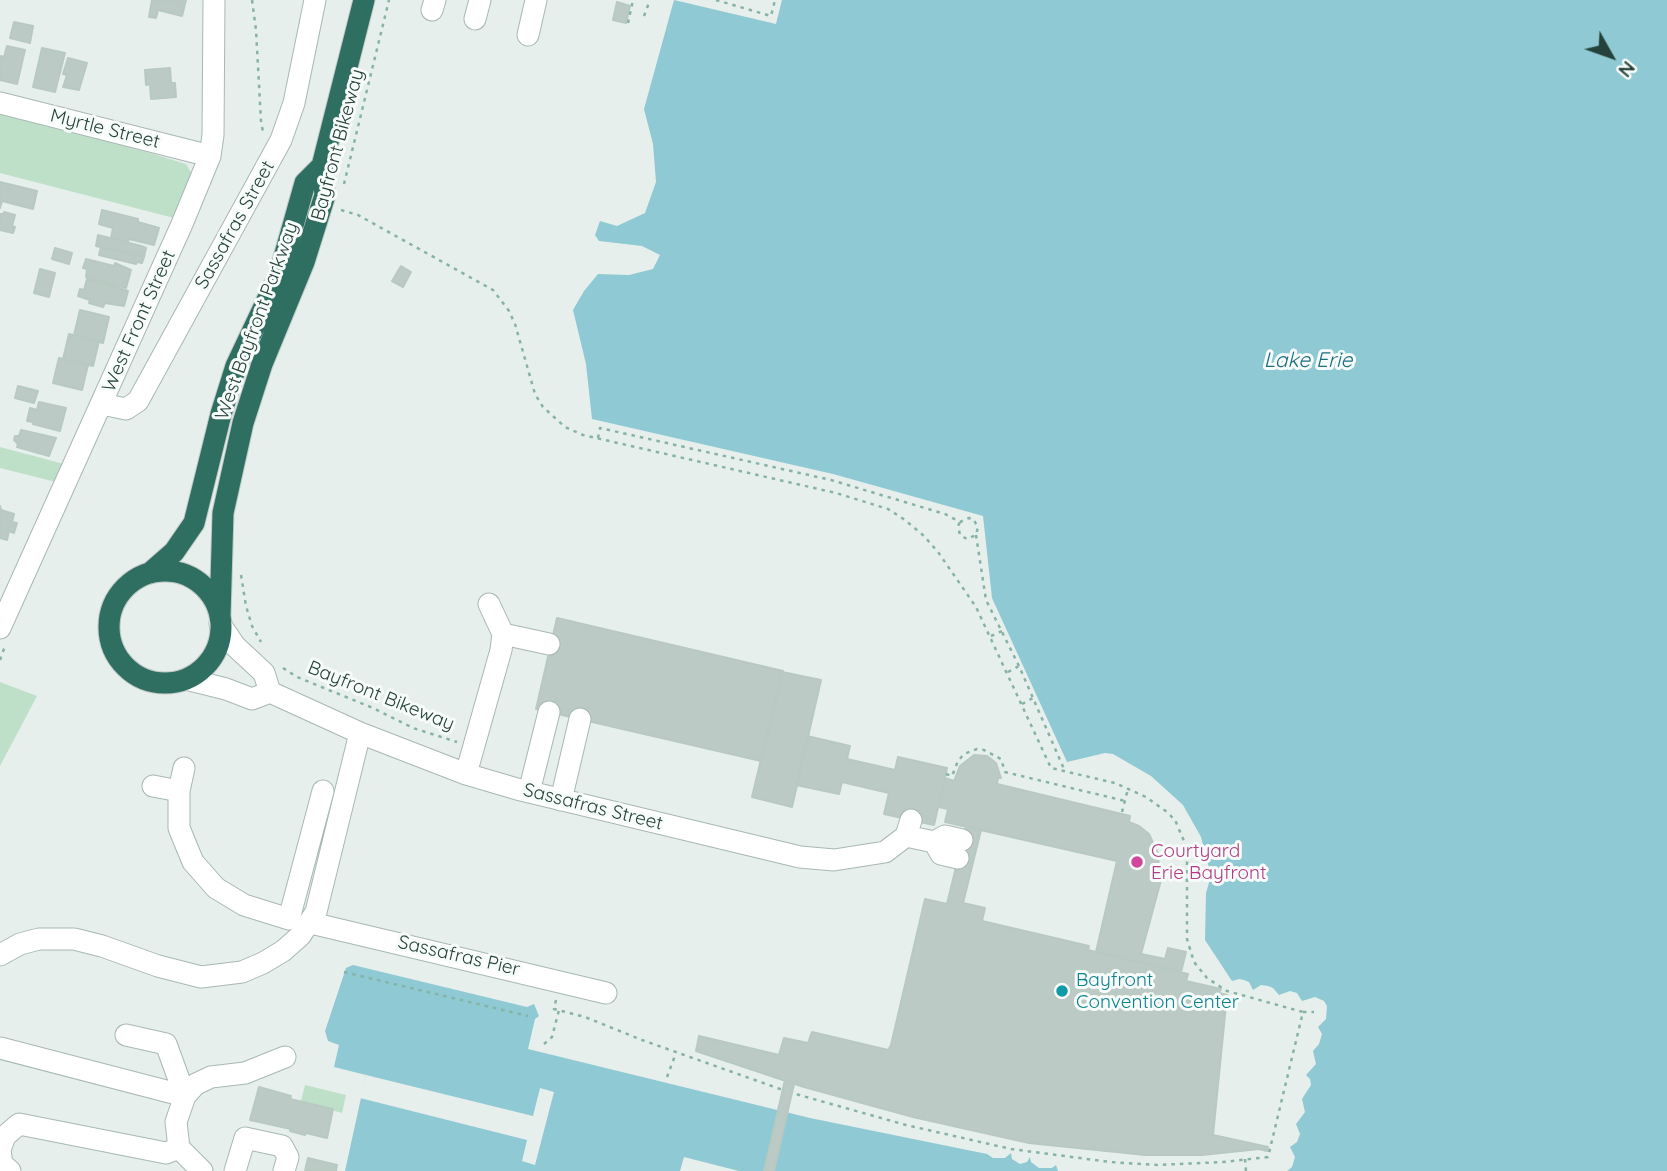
<!DOCTYPE html>
<html>
<head>
<meta charset="utf-8">
<style>
	body { margin:0 }
	#map { position:relative; width:1667px; height:1171px; overflow:hidden; background:#e6efeb; font-family:Quicksand,sans-serif }
	canvas { display:block }
	.north { position:absolute; left:1576px; top:21px; width:70px; height:70px; -webkit-text-stroke:5px #f7fbf9; paint-order:stroke; rotate:130deg; font-size:19px; font-weight:700; line-height:28px; text-align:center; color:#24423a }
	.north::after { content:''; display:block; margin:auto; width:24px; height:32px; background:#24423a; clip-path:polygon(50% 0,100% 100%,50% 72%,0 100%) }
</style>
</head>
<body>
<div id="map">
<canvas width="1667" height="1171"></canvas>
<div class="north">N</div>
</div>
<script>
const ctx = document.querySelector('canvas').getContext('2d');
ctx.lineJoin = 'round';
function fill(path, color) { ctx.fillStyle = color; ctx.fill(path, 'evenodd'); }
const shape = rows => new Path2D(rows.map(r => 'M' + r).join(''));
function strokePath(path, color, width, dash) { ctx.strokeStyle = color; ctx.lineWidth = width; ctx.lineCap = dash ? 'butt' : 'round'; ctx.setLineDash(dash || []); ctx.stroke(path); }
function label(font, color, halo, rows, align = 'center') {
  ctx.font = font + ' Quicksand,sans-serif'; ctx.lineWidth = 6; ctx.setLineDash([]); ctx.textBaseline = 'middle'; ctx.strokeStyle = halo; ctx.fillStyle = color; for (const [text, x, y, turn = 0] of rows) {
    ctx.save(); ctx.translate(x, y); ctx.rotate((+turn || 0) * Math.PI / 180); ctx.textAlign = isNaN(turn) ? turn : align; if (halo) ctx.strokeText(text, 0, 0); ctx.fillText(text, 0, 0); ctx.restore();
  }
}
const green = shape([
	[0,114,97,137,186,164,192,174,174,218,0,173],
	[0,447,64,464,56,482,0,468],
	[0,682,37,696,0,766],
	[305,1085,346,1095,342,1113,301,1101]
]);
const water = shape([
	[674,0,776,24,782,0,1667,0,1667,1171,1287,1171,1292,1167,1295,1157,1290,1147,1297,1142,1300,1134,1296,1124,1305,1112,1302,1099,1311,1085,1310,1079,1306,1075,1316,1064,1313,1051,1319,1044,1322,1034,1318,1027,1326,1019,1327,1006,1324,1001,1315,997,1302,1001,1297,993,1290,991,1279,995,1273,988,1268,986,1261,985,1253,990,1249,982,1244,980,1239,979,1232,981,1205,940,1206,893,1211,876,1201,837,1183,805,1172,795,1151,776,1113,754,1105,753,1067,762,992,598,983,516,833,474,592,419,586,364,573,310,584,291,598,274,629,275,653,269,660,255,642,246,599,241,595,235,600,221,617,226,645,213,656,182,653,144,644,109],
	[353,965,527,1007,534,1004,539,1016,535,1019,528,1049,810,1118,987,1154,993,1158,1005,1158,1011,1153,1012,1159,1020,1164,1027,1162,1030,1157,1031,1162,1039,1168,1052,1168,1056,1165,1058,1171,739,1171,684,1157,680,1171,345,1171,366,1075,334,1067,339,1045,328,1041,325,1031,346,968]
]);
const pier = shape([
	[366,1075,533,1116,540,1088,554,1092,535,1165,522,1161,527,1140,360,1098]
]);
const building = shape([
	[152,0,186,0,182,16,158,10,156,18,149,17,152,0],
	[617,2,630,6,626,23,613,20,617,2],
	[14,22,33,26,30,43,10,38,14,22],
	[7,46,25,50,17,84,0,80,0,61,1,56,4,57,7,46],
	[42,48,65,53,55,92,33,87,42,48],
	[68,58,87,63,79,90,63,87,67,75,63,74,68,58],
	[170,68,171,83,175,83,176,97,151,99,150,84,146,85,145,70,170,68],
	[0,182,37,191,33,209,2,201,0,208,0,182],
	[102,210,138,219,138,222,159,228,154,245,129,239,128,242,111,238,113,228,99,224,102,210],
	[4,212,15,215,12,226,15,227,13,233,0,230,0,214,4,214,4,212],
	[98,235,141,246,146,248,144,257,96,246,98,235],
	[101,247,144,257,142,263,137,262,136,264,99,255,101,247],
	[55,248,72,253,69,264,52,259,55,248],
	[86,259,114,266,115,263,131,270,126,288,86,277,87,269,83,268,86,259],
	[401,266,411,272,403,287,392,281,401,266],
	[40,269,55,273,49,297,34,293,40,269],
	[87,279,128,291,124,306,105,303,103,307,89,303,90,300,78,296,80,289,84,290,87,279],
	[80,310,109,317,103,343,74,335,80,310],
	[69,334,99,341,93,366,63,359,69,334],
	[59,358,88,365,82,390,53,383,59,358],
	[18,386,38,391,34,403,15,398,18,386],
	[39,402,66,408,60,431,33,424,33,422,27,421,30,408,37,410,39,402],
	[21,430,56,438,49,456,17,447,18,444,14,440,15,436,19,436,21,430],
	[0,506,1,510,14,514,12,522,17,523,14,533,9,531,7,540,0,538,0,506],
	[557,618,783,671,761,761,536,709,557,618],
	[782,672,821,680,792,807,752,797,782,672],
	[807,736,850,746,847,759,895,770,898,757,947,768,934,825,884,814,889,793,842,782,839,794,796,785,807,736],
	[974,755,987,756,996,763,1001,778,998,778,997,784,1130,816,1129,822,1139,826,1149,834,1159,856,1158,868,1164,869,1141,954,1165,959,1168,948,1186,952,1181,972,1096,952,1117,861,945,822,948,809,939,807,945,778,954,781,960,766,974,755],
	[966,826,981,830,963,903,985,908,982,921,1089,946,1088,950,1188,974,1186,981,1221,989,1219,993,1227,995,1213,1135,1268,1147,1267,1151,1259,1149,1202,1155,1145,1155,1029,1143,913,1117,804,1087,696,1051,699,1036,779,1055,784,1038,808,1043,812,1032,888,1050,891,1045,925,899,947,904,966,826],
	[785,1080,794,1084,774,1171,764,1171,785,1080],
	[259,1087,291,1096,290,1099,333,1109,327,1138,306,1133,305,1135,290,1131,291,1129,250,1120,259,1087],
	[308,1158,337,1165,336,1171,305,1171,308,1158]
]);
const path = shape([
	[252,0,256,30,261,121,263,132],
	[716,0,771,16,775,0],
	[644,16,650,0],
	[628,23,633,0],
	[344,184,389,0],
	[341,210,358,215,493,290,509,311,515,324,535,394,543,407,565,427,583,435,836,493,888,509,905,520,924,536,938,552,976,607,1051,768,1115,783,1146,797,1167,812,1175,820,1187,848,1187,939,1194,962,1207,978,1227,991,1303,1012,1268,1157,1223,1162,1157,1165,1110,1162,1011,1149,906,1125,792,1093],
	[598,438,600,428,831,480,945,514,960,522,969,518,973,519,978,527,976,535,967,539,960,535,958,526,960,522],
	[976,535,986,600,1019,666,1064,769],
	[241,575,246,606,252,626,261,642],
	[991,636,1002,631],
	[0,660,5,646],
	[283,668,297,677,373,708,413,728,457,742],
	[1008,672,1019,666],
	[1022,704,1033,698],
	[946,774,952,776,958,761,964,754,977,749,984,750,1001,759,1005,772,1125,801],
	[1122,812,1128,789],
	[344,972,528,1016],
	[556,1000,554,1009,585,1017,642,1040,783,1090],
	[1303,1012,1314,1012],
	[544,1044,552,1037,559,1010],
	[667,1077,676,1053],
	[1245,1159,1246,1171]
]);
const minor = shape([
	[432,10,435,0],
	[475,19,480,0],
	[528,35,536,0],
	[0,103,210,156],
	[102,404,126,409,138,401,281,140,294,103,315,0],
	[220,624,235,646,264,673,270,692],
	[0,628,182,224,210,156,213,135,214,0],
	[503,634,549,644],
	[186,679,226,689,252,699,270,692,360,733,466,774,517,789,800,857,834,860,885,852,906,836,911,820],
	[184,768,179,791,179,828,193,862,216,888,244,905,289,919,323,791],
	[466,774,501,650,503,634,489,604],
	[153,786,179,791],
	[529,792,549,712],
	[561,800,580,719],
	[906,836,934,842,945,836,962,840],
	[934,842,941,854,958,858],
	[311,923,606,993],
	[0,955,20,944,39,939,74,939,102,946,158,966,201,977,242,972,263,963,283,951,300,936,316,912,360,733],
	[126,1035,166,1044,185,1096,176,1122,179,1148,202,1171],
	[0,1048,185,1096,196,1084,211,1077,245,1073,285,1057],
	[10,1171,2,1164,0,1150,5,1136,19,1124,166,1153,179,1148],
	[235,1171,245,1138,282,1146,288,1157,284,1171]
]);
const highway = shape([
	'109 627a56 56 0 1 1 112 0a56 56 0 1 1-112 0Z',
	[150,573,174,552,194,523,221,414,236,366,279,275,305,183,322,166],
	[220,616,223,513,243,423,262,364,304,262,325,195,322,166,364,0]
]);
const markers = [
	[1137,862,7,"#d1479c"],
	[1062,991,7,"#0f9aa8"]
];
const streetNames = [
	["Myrtle Street",105,129,14],
	["Bayfront Bikeway",338,145,-75],
	["Sassafras Street",235,225,-61],
	["West Front Street",139,321,-66],
	["West Bayfront Parkway",257,321,-70],
	["Bayfront Bikeway",381,696,22],
	["Sassafras Street",593,807,14],
	["Sassafras Pier",459,956,13]
];
const hotelNames = [
	["Courtyard",1151,851],
	["Erie Bayfront",1151,873]
];
const cultureNames = [
	["Bayfront",1076,980],
	["Convention Center",1076,1002]
];
const waterNames = [
	["Lake Erie",1308,361]
];
fill(green, '#bfe0c8');
fill(water, '#8ec9d4');
fill(pier, '#e6efeb');
fill(building, '#bbcac4');
strokePath(building, '#b8c9c2', 2);
strokePath(minor, '#a8b8b2', 23);
strokePath(highway, '#c2cac8', 23);
strokePath(path, '#86b3a5', 2.5, [3.5, 5]);
strokePath(minor, '#fff', 21);
strokePath(highway, '#2f6f62', 21);
for (const [x, y, r, color] of markers) { const dot = new Path2D(); dot.arc(x, y, r, 0, 2 * Math.PI); ctx.fillStyle = color; ctx.fill(dot); strokePath(dot, '#f7fbf9', 2.5); }
label('19px', '#24423a', '#f7fbf9', streetNames);
label('19px', '#b23c85', '#f7fbf9', hotelNames, 'left');
label('19px', '#0d838f', '#f7fbf9', cultureNames, 'left');
label('italic 21px', '#1c6f80', '#f7fbf9', waterNames);
</script>
</body>
</html>
